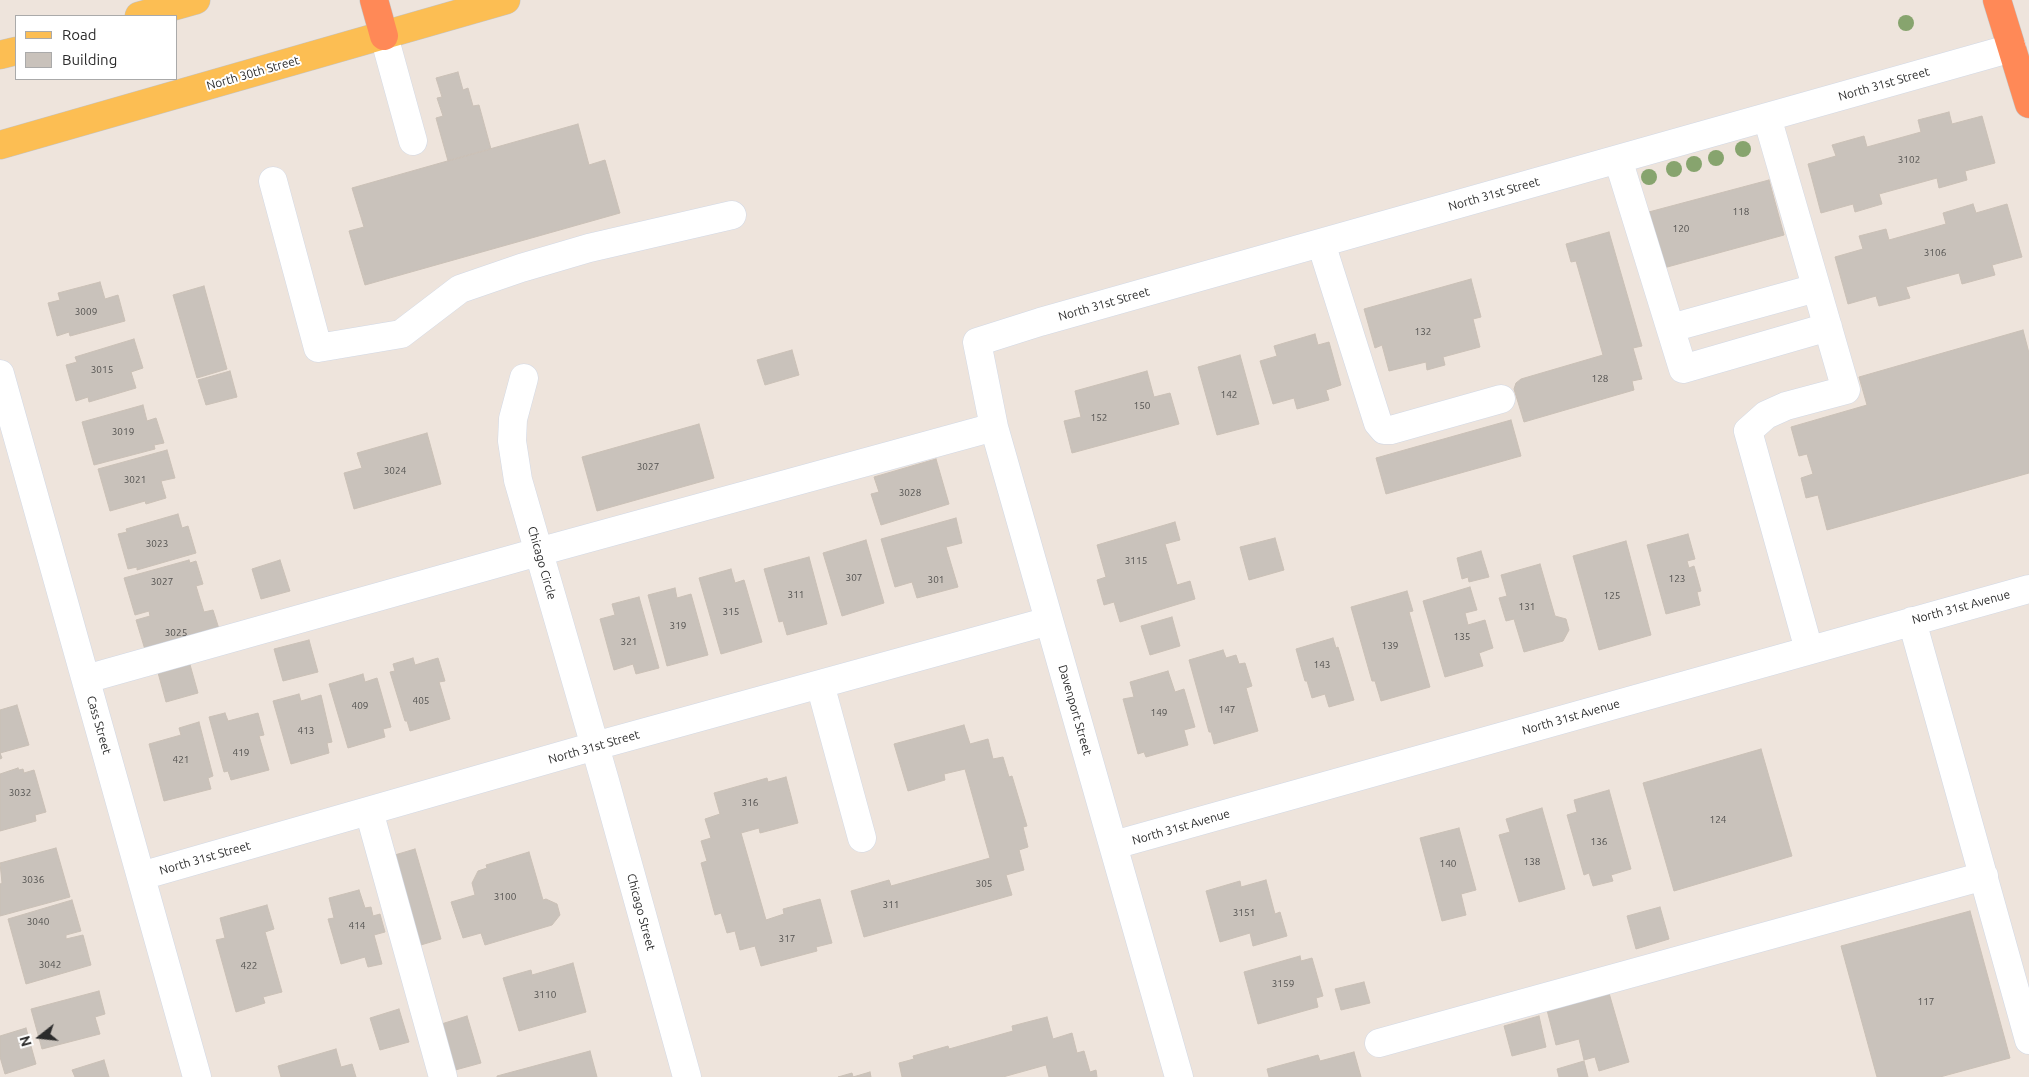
<!DOCTYPE html>
<html>
<head>
<meta charset="utf-8">
<style>
	body { margin:0 }
	#map { position:relative; width:2029px; height:1077px; overflow:hidden; background:#eee4dc; font-family:Ubuntu,sans-serif }
	canvas { display:block }
	.legend { position:absolute; left:15px; top:15px; width:162px; height:65px; box-sizing:border-box; background:#fff; border:1px solid #aaa; margin:0; padding:6px 9px; list-style:none; font-size:15px; color:#2b2b2b }
	.legend li { display:flex; align-items:center; gap:10px; height:25px }
	.legend b { width:25px; border:1px solid #aaa }
	.north { position:absolute; left:15px; top:1012px; width:50px; height:50px; -webkit-text-stroke:4px #fff; paint-order:stroke; rotate:254deg; font-size:14px; font-weight:700; line-height:20px; text-align:center; color:#2b2b2b }
	.north::after { content:''; display:block; margin:auto; width:18px; height:22px; background:#2b2b2b; clip-path:polygon(50% 0,100% 100%,50% 72%,0 100%) }
</style>
</head>
<body>
<div id="map">
<canvas width="2029" height="1077"></canvas>
<ul class="legend">
<li><b style="height:6px;background:#fcbe53"></b>Road</li>
<li><b style="height:14px;background:#c9c2bb"></b>Building</li>
</ul>
<div class="north">N</div>
</div>
<script>
const ctx = document.querySelector('canvas').getContext('2d');
ctx.lineJoin = 'round';
function fill(path, color) { ctx.fillStyle = color; ctx.fill(path, 'evenodd'); }
const shape = rows => new Path2D(rows.map(r => 'M' + r).join(''));
function strokePath(path, color, width, dash) { ctx.strokeStyle = color; ctx.lineWidth = width; ctx.lineCap = dash ? 'butt' : 'round'; ctx.setLineDash(dash || []); ctx.stroke(path); }
function label(font, color, halo, rows, align = 'center') {
  ctx.font = font + ' Ubuntu,sans-serif'; ctx.lineWidth = 4; ctx.setLineDash([]); ctx.textBaseline = 'middle'; ctx.strokeStyle = halo; ctx.fillStyle = color; for (const [text, x, y, turn = 0] of rows) {
    ctx.save(); ctx.translate(x, y); ctx.rotate((+turn || 0) * Math.PI / 180); ctx.textAlign = isNaN(turn) ? turn : align; if (halo) ctx.strokeText(text, 0, 0); ctx.fillText(text, 0, 0); ctx.restore();
  }
}
const building = shape([
	[458,72,463,90,468,88,473,106,479,105,491,149,448,161,436,118,443,116,437,98,442,97,436,78,458,72],
	[1949,112,1952,124,1982,116,1995,163,1965,171,1967,180,1939,188,1937,178,1879,194,1882,204,1855,212,1853,204,1821,213,1808,164,1836,156,1832,145,1864,136,1867,147,1921,132,1918,120,1949,112],
	[578,124,589,165,605,160,620,213,365,285,349,231,364,227,352,188,578,124],
	[1769,180,1784,235,1660,269,1645,213,1769,180],
	[1973,204,1976,213,2007,204,2022,257,1992,265,1995,275,1962,284,1959,273,1906,287,1910,298,1879,306,1876,296,1848,304,1835,257,1863,249,1859,236,1886,229,1889,240,1946,224,1943,213,1973,204],
	[1609,232,1642,346,1633,348,1642,379,1632,381,1634,390,1524,422,1514,389,1516,383,1521,379,1603,355,1576,261,1571,262,1566,244,1609,232],
	[1471,279,1481,317,1473,319,1480,347,1443,357,1445,365,1427,370,1426,362,1389,371,1382,345,1375,348,1364,309,1471,279],
	[100,282,105,299,118,295,125,321,70,336,69,332,57,336,48,303,60,300,58,293,100,282],
	[204,286,227,369,197,378,173,295,204,286],
	[2023,330,2029,353,2029,473,1827,530,1818,495,1806,498,1801,478,1813,474,1807,454,1799,456,1791,427,1867,405,1859,377,2023,330],
	[1315,334,1318,345,1329,342,1341,385,1326,390,1329,400,1297,409,1294,398,1273,404,1260,361,1277,356,1274,346,1315,334],
	[134,339,143,368,131,372,136,388,89,402,88,397,76,401,66,365,77,362,75,357,134,339],
	[792,350,799,375,765,385,757,360,792,350],
	[1240,355,1259,424,1217,435,1198,367,1240,355],
	[230,371,237,397,206,405,198,380,230,371],
	[1147,371,1154,397,1170,393,1179,424,1072,453,1064,421,1081,417,1075,391,1147,371],
	[143,405,147,421,156,418,164,443,154,445,155,449,94,465,82,422,143,405],
	[1511,420,1521,456,1386,494,1376,458,1511,420],
	[699,424,714,478,597,511,582,457,699,424],
	[427,433,441,484,354,509,344,473,362,468,357,453,427,433],
	[167,450,175,478,161,481,166,498,146,504,145,501,110,511,98,469,167,450],
	[936,459,949,504,881,525,871,494,879,492,874,477,936,459],
	[178,514,182,528,188,526,196,553,137,570,137,567,128,569,118,534,127,532,126,529,178,514],
	[956,518,962,543,946,547,958,587,917,598,912,582,895,587,881,539,956,518],
	[1175,522,1180,540,1165,544,1177,585,1190,581,1195,599,1120,622,1114,602,1104,605,1097,580,1106,577,1097,545,1175,522],
	[1688,534,1695,559,1687,561,1689,568,1694,566,1701,591,1697,592,1700,605,1666,614,1647,545,1688,534],
	[1275,538,1284,570,1249,580,1240,547,1275,538],
	[866,540,884,603,842,616,823,553,866,540],
	[1626,541,1651,635,1599,650,1573,556,1626,541],
	[1481,551,1489,577,1469,582,1468,577,1462,579,1457,558,1481,551],
	[809,557,827,624,787,635,783,621,779,622,764,569,809,557],
	[189,560,190,563,196,561,203,584,196,586,204,612,213,610,220,632,146,653,136,620,150,616,149,611,135,615,124,578,189,560],
	[280,560,290,591,261,599,252,569,280,560],
	[1540,564,1555,616,1566,619,1569,630,1563,641,1524,652,1514,619,1506,621,1499,598,1507,596,1501,575,1540,564],
	[731,569,735,583,744,580,762,642,721,654,699,578,731,569],
	[1470,587,1477,610,1465,613,1468,625,1485,620,1493,648,1479,653,1483,666,1445,677,1423,601,1470,587],
	[675,588,677,598,691,594,708,655,667,666,648,595,675,588],
	[1407,591,1413,611,1409,612,1430,687,1381,701,1375,681,1372,681,1351,607,1407,591],
	[639,597,659,668,636,674,633,664,614,670,600,619,615,615,612,604,639,597],
	[1172,617,1180,646,1150,655,1141,626,1172,617],
	[1333,638,1336,648,1338,647,1354,700,1329,707,1325,694,1312,698,1307,681,1305,681,1296,649,1333,638],
	[309,640,318,672,283,681,274,649,309,640],
	[1223,650,1226,658,1236,655,1239,664,1245,663,1252,686,1246,688,1258,731,1214,744,1211,732,1209,732,1189,660,1223,650],
	[413,658,415,665,438,658,445,681,439,682,450,719,410,731,407,721,405,721,390,672,395,671,393,664,413,658],
	[189,661,198,693,166,702,157,669,189,661],
	[1168,671,1175,692,1184,689,1195,727,1184,730,1188,745,1146,757,1144,752,1138,754,1123,699,1134,697,1130,682,1168,671],
	[363,674,365,682,377,678,391,727,383,729,385,737,348,748,329,684,363,674],
	[299,694,301,701,321,695,332,742,327,743,329,753,291,764,273,701,299,694],
	[17,705,29,745,0,753,2,758,0,759,0,710,17,705],
	[225,713,228,721,258,713,264,735,259,736,269,770,231,780,228,771,224,772,209,717,225,713],
	[199,722,213,776,208,778,211,789,164,801,149,744,181,735,179,728,199,722],
	[964,725,970,744,988,739,993,759,1003,757,1009,777,1012,776,1027,826,1023,827,1028,847,1019,850,1024,870,1006,875,1012,895,864,937,851,891,889,880,891,886,990,858,965,769,944,774,945,780,908,791,894,744,964,725],
	[1761,749,1792,856,1674,891,1643,783,1761,749],
	[18,768,19,770,23,769,24,773,34,770,46,812,35,815,36,821,0,831,0,774,18,768],
	[786,777,798,823,760,833,759,828,741,833,766,920,784,914,783,909,820,899,832,943,816,947,817,951,761,966,755,946,740,950,735,931,727,933,721,913,715,915,701,863,707,861,701,841,711,838,705,819,720,814,714,793,767,778,768,782,786,777],
	[1609,790,1631,869,1611,875,1613,881,1593,886,1589,873,1584,875,1567,815,1577,812,1574,800,1609,790],
	[1542,808,1565,889,1519,902,1499,835,1510,832,1506,819,1542,808],
	[1459,828,1476,890,1461,894,1466,915,1442,921,1420,838,1459,828],
	[56,848,70,897,0,916,0,884,2,883,0,863,56,848],
	[415,849,441,939,414,947,388,857,415,849],
	[529,852,543,900,546,899,557,904,560,915,552,925,485,945,481,933,463,938,451,902,475,895,472,883,478,871,487,868,486,865,529,852],
	[1266,880,1275,914,1280,912,1287,936,1253,946,1250,933,1220,942,1206,891,1240,881,1241,887,1266,880],
	[359,890,365,908,371,907,373,916,380,914,385,932,374,935,382,964,368,967,365,957,341,964,328,919,334,918,329,898,359,890],
	[72,900,81,931,66,935,66,939,83,935,91,965,26,984,8,919,72,900],
	[267,905,274,929,265,932,282,992,263,997,265,1003,236,1012,216,940,225,938,220,918,267,905],
	[1660,907,1669,939,1636,949,1627,916,1660,907],
	[1970,911,2010,1058,1940,1077,1877,1077,1841,946,1970,911],
	[1300,956,1301,961,1312,958,1323,996,1316,998,1318,1007,1258,1024,1244,972,1300,956],
	[573,963,586,1012,519,1031,503,978,531,970,532,975,573,963],
	[1364,982,1370,1003,1341,1010,1335,989,1364,982],
	[99,991,105,1014,95,1017,100,1034,42,1049,31,1009,99,991],
	[1609,993,1629,1062,1599,1071,1595,1057,1584,1060,1579,1039,1556,1045,1547,1010,1609,993],
	[399,1009,409,1042,380,1050,370,1018,399,1009],
	[467,1016,481,1063,448,1072,435,1026,467,1016],
	[1539,1016,1546,1047,1512,1056,1504,1026,1539,1016],
	[1047,1017,1053,1039,1072,1033,1077,1053,1084,1051,1090,1072,1096,1070,1097,1077,1049,1077,1046,1065,1003,1077,902,1077,899,1063,914,1059,913,1056,948,1046,949,1049,1013,1031,1012,1026,1047,1017],
	[26,1028,36,1064,5,1074,0,1057,0,1036,26,1028],
	[336,1049,341,1067,352,1064,356,1077,281,1077,278,1066,336,1049],
	[590,1051,597,1077,497,1077,497,1076,590,1051],
	[1354,1052,1361,1077,1269,1077,1267,1069,1318,1055,1320,1061,1354,1052],
	[104,1060,109,1077,75,1077,72,1070,104,1060],
	[1584,1061,1588,1077,1559,1077,1557,1069,1584,1061],
	[870,1072,871,1077,838,1077,852,1073,853,1077,870,1072]
]);
const minor = shape([
	[384,36,413,141],
	[1767,117,1846,390,1786,406,1766,415,1748,431,1809,650],
	[1618,159,1683,369,1828,327],
	[273,181,318,348,401,334,460,289,521,268,589,248,732,215],
	[1321,243,1378,423,1384,430,1391,430,1501,399],
	[1671,328,1816,288],
	[0,374,197,1077],
	[524,378,513,419,512,441,518,480,605,781,687,1077],
	[1912,621,2029,1040],
	[86,679,538,552,994,427],
	[820,684,862,838],
	[369,811,443,1077],
	[1114,845,2029,589],
	[141,876,595,746,1049,621],
	[1379,1043,1984,876],
	[1179,1077,994,427,977,342,1040,322,2012,48]
]);
const major = shape([
	[139,16,196,0],
	[0,55,16,51],
	[0,145,506,0]
]);
const highway = shape([
	[374,0,384,36],
	[1997,0,2029,104]
]);
const trees = [
	[1906,23],
	[1743,149],
	[1716,158],
	[1694,164],
	[1674,169],
	[1649,177]
];
const numberNames = [
	["3102",1909,160],
	["118",1741,212],
	["120",1681,229],
	["3106",1935,253],
	["3009",86,312],
	["132",1423,332],
	["3015",102,370],
	["128",1600,379],
	["142",1229,395],
	["150",1142,406],
	["152",1099,418],
	["3019",123,432],
	["3027",648,467],
	["3024",395,471],
	["3021",135,480],
	["3028",910,493],
	["3023",157,544],
	["3115",1136,561],
	["307",854,578],
	["123",1677,579],
	["301",936,580],
	["3027",162,582],
	["311",796,595],
	["125",1612,596],
	["131",1527,607],
	["315",731,612],
	["319",678,626],
	["3025",176,633],
	["135",1462,637],
	["321",629,642],
	["139",1390,646],
	["143",1322,665],
	["405",421,701],
	["409",360,706],
	["147",1227,710],
	["149",1159,713],
	["413",306,731],
	["419",241,753],
	["421",181,760],
	["3032",20,793],
	["316",750,803],
	["124",1718,820],
	["136",1599,842],
	["138",1532,862],
	["140",1448,864],
	["3036",33,880],
	["305",984,884],
	["3100",505,897],
	["311",891,905],
	["3151",1244,913],
	["3040",38,922],
	["414",357,926],
	["317",787,939],
	["3042",50,965],
	["422",249,966],
	["3159",1283,984],
	["3110",545,995],
	["117",1926,1002]
];
const streetNames = [
	["North 30th Street",253,73,-16],
	["North 31st Street",1884,84,-16],
	["North 31st Street",1494,194,-16],
	["North 31st Street",1104,304,-16],
	["Chicago Circle",542,563,74],
	["North 31st Avenue",1961,607,-15],
	["Davenport Street",1075,710,74],
	["North 31st Avenue",1571,717,-16],
	["Cass Street",99,725,74],
	["North 31st Street",594,747,-16],
	["North 31st Avenue",1181,827,-16],
	["North 31st Street",205,858,-16],
	["Chicago Street",641,912,75]
];
fill(building, '#c9c2bb');
strokePath(building, '#cac0b6', 1);
strokePath(minor, '#d1d8e5', 29);
strokePath(major, '#c4c4c4', 29);
strokePath(highway, '#c4c4c4', 29);
strokePath(minor, '#fff', 28);
strokePath(major, '#fcbe53', 28);
strokePath(highway, '#ff8957', 28);
ctx.fillStyle = '#87a46e';
for (const [x, y] of trees) { ctx.beginPath(); ctx.arc(x, y, 8, 0, 2 * Math.PI); ctx.fill(); }
label('10px', '#52514f', null, numberNames);
label('12px', '#2b2b2b', '#fff', streetNames);
</script>
</body>
</html>
